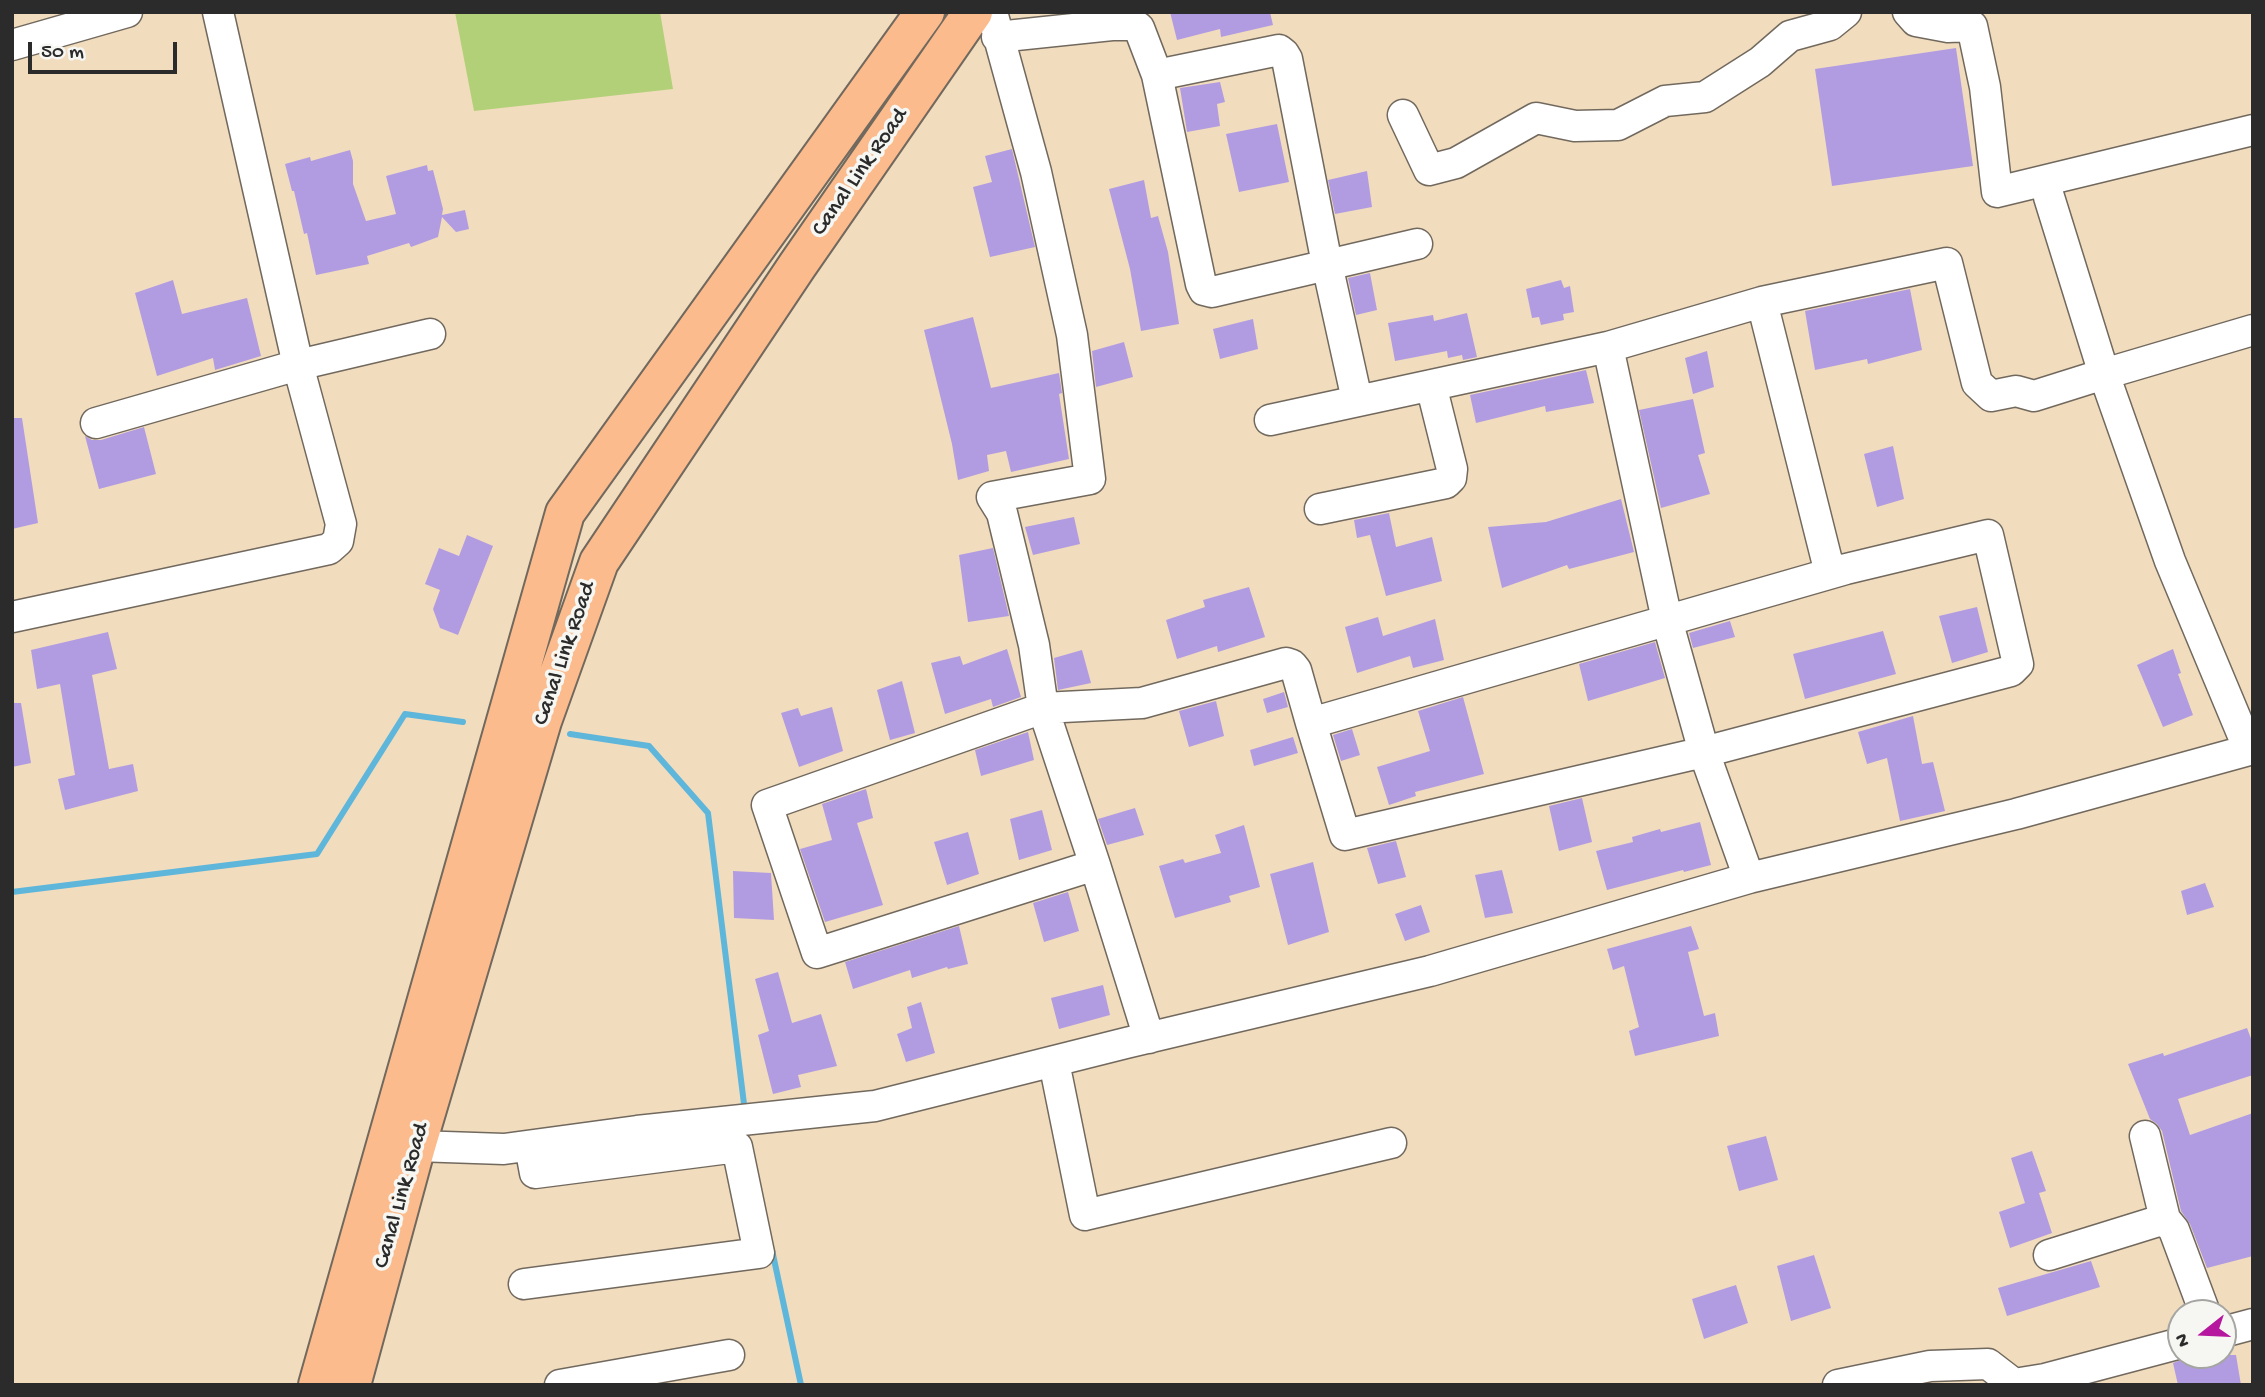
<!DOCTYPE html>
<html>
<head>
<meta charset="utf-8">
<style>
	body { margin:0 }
	#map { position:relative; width:2265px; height:1397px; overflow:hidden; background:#f2dcbe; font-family:"Gochi Hand",sans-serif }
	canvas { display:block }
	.frame { position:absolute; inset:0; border:14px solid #2b2b2b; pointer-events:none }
	.north { position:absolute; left:2167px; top:1299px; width:70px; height:70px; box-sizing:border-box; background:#f6f6f2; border:2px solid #a5a5a2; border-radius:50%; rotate:252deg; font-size:19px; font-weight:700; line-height:28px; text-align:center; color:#2b2b2b }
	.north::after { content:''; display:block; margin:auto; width:24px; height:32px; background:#b5179e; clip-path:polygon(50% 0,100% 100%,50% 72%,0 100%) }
	.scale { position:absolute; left:28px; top:42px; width:149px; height:32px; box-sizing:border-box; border:4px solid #2b2b2b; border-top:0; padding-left:9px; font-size:21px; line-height:24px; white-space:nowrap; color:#2b2b2b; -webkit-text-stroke:5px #f6f6f2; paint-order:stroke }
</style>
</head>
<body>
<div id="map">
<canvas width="2265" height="1397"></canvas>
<div class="frame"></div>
<div class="north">N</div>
<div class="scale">50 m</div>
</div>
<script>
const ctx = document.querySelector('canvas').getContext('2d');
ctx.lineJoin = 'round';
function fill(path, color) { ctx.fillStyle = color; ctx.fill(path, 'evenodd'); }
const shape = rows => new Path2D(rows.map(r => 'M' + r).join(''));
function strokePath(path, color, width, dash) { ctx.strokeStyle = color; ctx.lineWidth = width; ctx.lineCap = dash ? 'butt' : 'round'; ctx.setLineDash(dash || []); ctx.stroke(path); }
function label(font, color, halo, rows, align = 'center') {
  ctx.font = font + ' "Gochi Hand",sans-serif'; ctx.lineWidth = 7; ctx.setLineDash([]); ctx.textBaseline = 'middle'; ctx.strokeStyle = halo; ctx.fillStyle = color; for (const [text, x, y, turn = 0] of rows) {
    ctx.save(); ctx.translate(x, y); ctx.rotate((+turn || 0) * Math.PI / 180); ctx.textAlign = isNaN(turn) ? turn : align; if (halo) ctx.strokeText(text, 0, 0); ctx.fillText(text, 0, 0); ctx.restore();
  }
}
const green = shape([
	[455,12,660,12,673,89,474,111]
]);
const stream = shape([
	[570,734,649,746,708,813,745,1112],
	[12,892,317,854,405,714,463,722],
	[772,1250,801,1385]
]);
const building = shape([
	[1170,12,1270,12,1273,25,1221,37,1220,29,1177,40],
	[1956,48,1973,166,1832,186,1815,69],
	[1220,82,1225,102,1217,104,1220,126,1187,132,1180,88],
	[1277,124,1289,182,1239,192,1226,134],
	[1012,149,1035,247,990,257,973,187,992,182,985,156],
	[350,150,353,161,353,184,366,221,396,214,386,176,427,165,428,171,433,170,443,209,442,215,465,210,469,229,456,232,442,217,438,237,411,247,409,243,367,256,369,264,316,275,307,233,304,234,294,191,292,191,285,164,310,157,311,161],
	[1367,171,1372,207,1335,214,1328,180],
	[1144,180,1151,218,1158,216,1168,252,1179,324,1141,331,1130,269,1109,189],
	[1370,273,1377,310,1356,315,1348,278],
	[173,280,182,314,247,298,261,356,215,370,213,358,157,376,135,293],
	[1561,280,1564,288,1570,286,1574,312,1563,314,1564,320,1541,325,1539,317,1532,318,1526,289],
	[1910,289,1922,350,1868,364,1867,359,1815,370,1805,311],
	[1467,313,1477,357,1463,360,1462,355,1448,358,1447,351,1395,361,1388,323,1433,315,1434,321],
	[973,317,991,388,1059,373,1062,393,1059,394,1069,459,1011,472,1006,451,987,455,989,471,958,480,952,444,924,330],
	[1253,319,1258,349,1220,359,1213,329],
	[1124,342,1133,377,1096,387,1092,351],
	[1707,351,1714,387,1693,394,1685,358],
	[1586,370,1594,403,1546,412,1545,406,1476,423,1470,395],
	[1693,399,1705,453,1698,455,1710,494,1661,508,1639,410],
	[12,418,22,418,38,523,12,529],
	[144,427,156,474,99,489,85,436,92,440,101,440],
	[1893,446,1904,499,1877,507,1864,454],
	[1621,499,1634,552,1569,569,1567,565,1502,588,1488,527,1546,522],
	[1389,513,1396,547,1432,537,1442,581,1386,596,1370,535,1357,538,1354,520],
	[1074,517,1080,544,1033,555,1025,527],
	[467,535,493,546,458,635,440,628,433,609,440,590,425,584,439,548,459,556],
	[993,548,1009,616,968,622,959,555],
	[1249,587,1265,637,1218,652,1217,646,1177,659,1166,620,1205,607,1203,600],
	[1977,607,1988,652,1952,663,1939,616],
	[1378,617,1383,636,1435,619,1444,660,1413,668,1410,656,1357,673,1345,627],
	[1730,621,1735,637,1693,648,1689,633],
	[1883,631,1896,674,1805,699,1793,654],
	[108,632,117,669,92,675,109,769,133,764,138,791,65,810,58,779,75,775,60,684,37,689,31,650],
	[1655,642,1665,678,1588,701,1579,664],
	[1007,649,1021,697,993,707,991,699,945,714,931,663,960,656,963,665],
	[2173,649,2181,673,2178,674,2193,715,2163,727,2137,665],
	[1082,650,1091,683,1058,690,1054,658],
	[902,681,915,733,890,740,877,690],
	[1284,692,1288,707,1267,713,1263,699],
	[1463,697,1484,774,1415,792,1416,796,1389,805,1377,767,1430,751,1418,711],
	[1216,701,1224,736,1189,747,1179,711],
	[12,703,21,703,31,763,12,767],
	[832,707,843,751,799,767,781,713,798,708,801,716],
	[1913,716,1922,764,1933,762,1945,811,1900,821,1887,758,1867,764,1858,732],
	[1352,729,1360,755,1341,761,1333,735],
	[1028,732,1034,760,981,776,975,750],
	[1293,737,1298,753,1254,766,1250,750],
	[866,789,873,818,857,823,883,905,825,922,800,849,832,840,822,804],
	[1582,798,1592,842,1559,851,1549,806],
	[1135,808,1144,835,1107,845,1098,819],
	[1042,810,1052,850,1019,860,1010,819],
	[1700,822,1711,865,1684,872,1683,870,1607,890,1596,851,1633,842,1632,837,1660,829,1661,832],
	[1244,825,1260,887,1229,896,1231,902,1175,918,1159,866,1183,859,1185,863,1221,853,1215,835],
	[968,832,979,874,947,885,934,842],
	[1396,841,1406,877,1378,884,1367,848],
	[1313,862,1329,932,1288,945,1270,874],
	[1502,870,1513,913,1485,918,1475,875],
	[733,871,771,873,774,920,734,918],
	[2205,883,2214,907,2187,915,2181,891],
	[1068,892,1079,931,1044,942,1033,903],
	[1421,905,1430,932,1405,941,1395,914],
	[959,926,968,964,948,969,947,967,912,978,910,970,853,989,845,962],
	[1691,926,1699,949,1688,952,1704,1016,1715,1013,1719,1036,1635,1056,1629,1031,1639,1027,1624,966,1613,970,1607,949],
	[778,972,792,1023,821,1014,837,1066,798,1075,801,1087,773,1094,758,1035,769,1031,755,979],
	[1103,985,1110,1015,1059,1029,1051,998],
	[921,1002,935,1053,906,1062,897,1034,912,1028,907,1007],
	[2247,1028,2253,1044,2253,1075,2178,1099,2190,1135,2253,1113,2253,1256,2207,1268,2190,1224,2181,1211,2162,1131,2157,1124,2150,1119,2128,1064,2163,1053,2164,1056],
	[1766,1136,1778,1180,1739,1191,1727,1146],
	[2032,1151,2046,1191,2039,1193,2052,1233,2010,1248,1999,1212,2025,1203,2011,1158],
	[1814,1255,1831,1308,1791,1321,1777,1266],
	[2091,1261,2100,1287,2007,1316,1998,1288],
	[1736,1285,1748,1323,1704,1339,1692,1299],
	[2194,1355,2236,1355,2241,1385,2178,1385,2173,1363]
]);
const minor = shape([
	[992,12,1036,172,1072,335,1090,479,992,497,1002,513,1034,645,1043,708,1095,865,817,953,767,805,1043,708,1142,703,1286,663,1292,665,1296,670,1311,723,1846,569,1988,535,2018,664,2011,671,1704,752,1345,835,1311,723],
	[1908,12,1916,21,1948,27,1972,26,1985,87,1997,192,2253,130],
	[997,37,1112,25,1135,25,1139,28,1157,75,1201,284,1204,290,1212,292,1417,244],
	[12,45,127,12],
	[1157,75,1279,50,1284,54,1287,59,1327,264,1357,400],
	[1403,115,1429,170,1456,163,1536,118,1575,126,1618,125,1665,101,1705,97,1760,62,1790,36,1830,25,1846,12],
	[1762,302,1947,263,1977,383,1991,396,2016,391,2034,396,2104,374,2049,197],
	[1608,347,1667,620,1704,752,1749,878],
	[1270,420,1608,347,1762,302,1830,573],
	[96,423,298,365,430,334],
	[1320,509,1446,483,1451,478,1452,469,1431,385],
	[12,617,329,549,338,541,341,524,298,365,218,12],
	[1095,865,1149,1038],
	[1054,1062,1085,1215,1391,1143],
	[2145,1136,2165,1219,2174,1230,2205,1313],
	[416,1146,504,1149,637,1131,875,1106,1126,1043,1430,971,1749,878,2016,814,2249,750,2170,561,2104,374,2253,330],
	[2049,1255,2165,1219],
	[524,1284,759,1253,737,1147,535,1173,530,1146],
	[2223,1332,2253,1324],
	[560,1385,729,1355],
	[1838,1385,1930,1366,1988,1364,2014,1384,2045,1379,2181,1343]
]);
const major = shape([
	[318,1385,565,513,925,12],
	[351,1385,416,1146,542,721,599,562,797,266,973,12]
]);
const streetNames = [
	["Canal Link Road",861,173,-55],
	["Canal Link Road",566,654,-71],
	["Canal Link Road",403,1196,-74]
];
fill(green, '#b2d077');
strokePath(stream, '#5fb6db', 6);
fill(building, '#b19ce2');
strokePath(minor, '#71695e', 33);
strokePath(major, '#71695e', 42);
strokePath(minor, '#fff', 30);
strokePath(major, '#fbbb8d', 38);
label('23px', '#2b2b2b', '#f6f6f2', streetNames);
</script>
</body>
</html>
